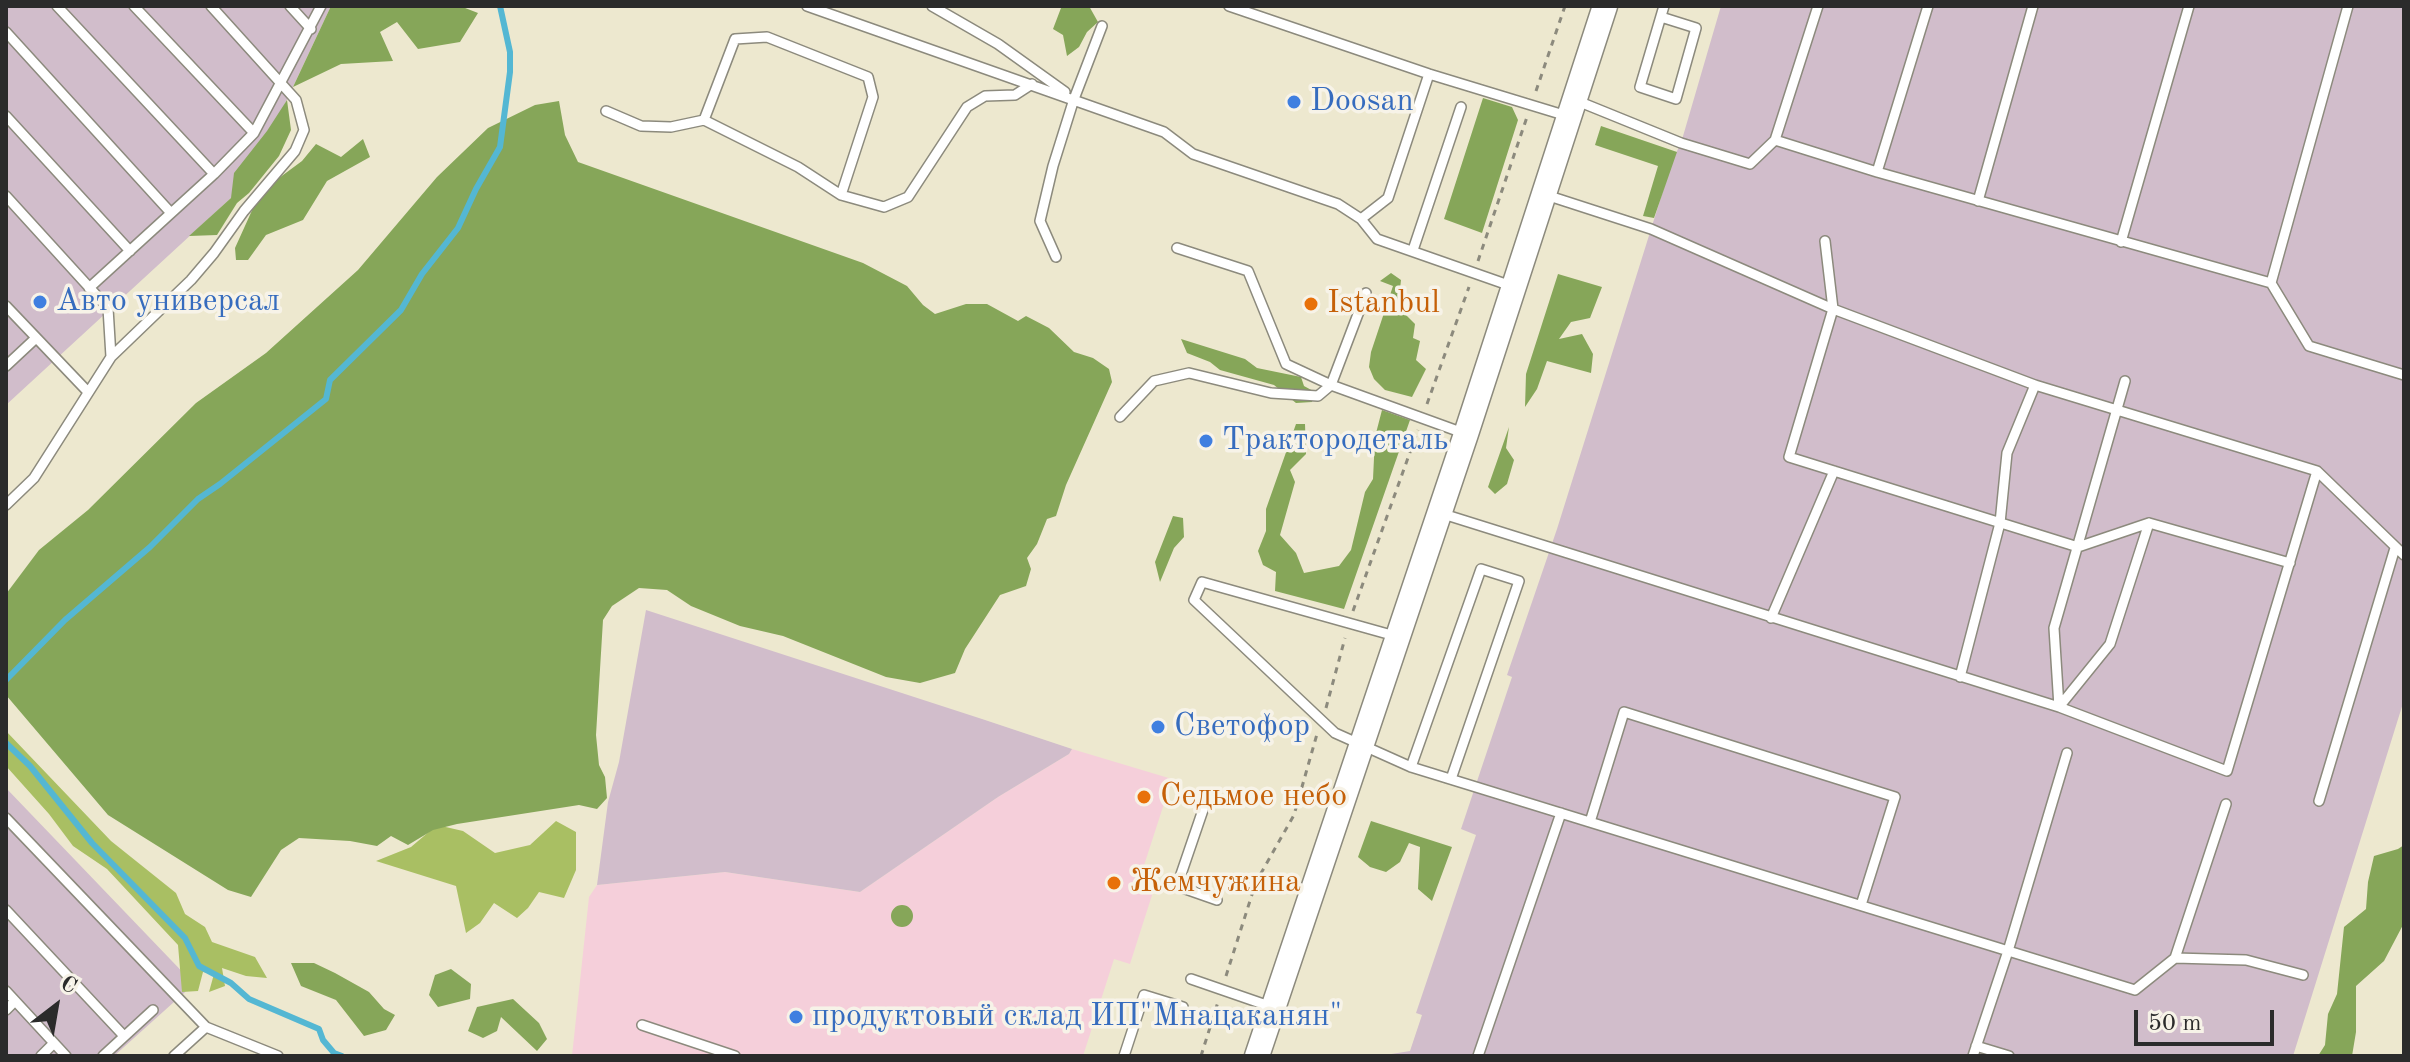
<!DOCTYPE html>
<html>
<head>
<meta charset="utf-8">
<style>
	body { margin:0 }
	#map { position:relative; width:2410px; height:1062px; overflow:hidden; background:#ede8cf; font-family:"Old Standard TT",serif }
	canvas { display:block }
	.frame { position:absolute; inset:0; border:8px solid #2b2b2b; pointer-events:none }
	.north { position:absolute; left:16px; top:966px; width:80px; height:80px; -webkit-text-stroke:6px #f7f3e8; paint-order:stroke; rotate:31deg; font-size:22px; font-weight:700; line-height:32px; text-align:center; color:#2b2b2b }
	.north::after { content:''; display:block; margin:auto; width:28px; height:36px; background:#2b2b2b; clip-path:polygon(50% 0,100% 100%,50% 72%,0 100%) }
	.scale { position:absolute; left:2134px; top:1010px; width:140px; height:36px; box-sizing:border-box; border:4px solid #2b2b2b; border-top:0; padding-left:10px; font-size:24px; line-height:28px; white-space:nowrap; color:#2b2b2b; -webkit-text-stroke:6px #f7f3e8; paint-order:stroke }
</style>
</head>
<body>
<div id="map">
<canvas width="2410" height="1062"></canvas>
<div class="frame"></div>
<div class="north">С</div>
<div class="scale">50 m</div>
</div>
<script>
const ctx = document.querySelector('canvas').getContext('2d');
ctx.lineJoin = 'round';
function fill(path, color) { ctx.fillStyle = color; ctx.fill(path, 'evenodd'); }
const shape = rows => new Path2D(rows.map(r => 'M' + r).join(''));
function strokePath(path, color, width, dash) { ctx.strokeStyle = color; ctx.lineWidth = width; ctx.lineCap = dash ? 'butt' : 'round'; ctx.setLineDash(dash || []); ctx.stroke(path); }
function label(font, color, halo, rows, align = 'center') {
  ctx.font = font + ' "Old Standard TT",serif'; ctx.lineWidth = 7; ctx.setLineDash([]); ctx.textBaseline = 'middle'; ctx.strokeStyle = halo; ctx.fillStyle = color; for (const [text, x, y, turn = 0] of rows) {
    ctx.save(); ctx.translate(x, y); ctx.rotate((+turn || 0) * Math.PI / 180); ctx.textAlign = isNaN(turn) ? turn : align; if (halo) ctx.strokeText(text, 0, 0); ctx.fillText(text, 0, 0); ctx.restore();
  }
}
const built = shape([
	[1072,749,1172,779,1137,887,1153,892,1130,964,1114,959,1083,1056,572,1056,589,897,597,885,725,872,860,892,998,797,1069,754]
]);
const industrial = shape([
	[6,6,331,6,268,140,231,198,6,405],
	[1721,6,2404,6,2404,700,2293,1056,1379,1056,1410,1051,1422,1015,1416,1013,1476,835,1461,829,1512,677,1507,675,1557,529,1673,159,1681,143],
	[646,610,982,719,1072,749,1069,754,998,797,860,892,725,872,597,885,608,802,619,762],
	[6,788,194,984,114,1056,6,1056]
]);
const green = shape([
	[6,731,111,841,176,893,185,914,205,927,212,942,255,957,267,978,246,976,222,968,225,986,209,992,214,974,203,972,198,991,182,992,178,945,107,869,73,846,49,814,6,766],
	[556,821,576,832,576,870,564,898,539,892,528,908,517,918,494,903,480,923,466,933,456,886,376,861,411,847,437,825,463,831,495,853,530,845]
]);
const forest = shape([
	[331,6,460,6,478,13,460,42,418,49,397,22,380,32,393,61,341,64,293,87],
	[1089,6,1098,22,1087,32,1079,47,1067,56,1063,35,1053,29,1061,8],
	[1483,98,1512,107,1518,120,1482,233,1444,219],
	[287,100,291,130,279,156,249,193,237,203,217,235,189,236,231,198,234,173,267,131],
	[559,101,565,135,578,162,863,263,907,286,923,305,935,314,966,304,987,304,1018,321,1026,316,1049,328,1074,352,1093,358,1109,369,1112,382,1066,485,1056,516,1047,519,1037,544,1027,558,1031,569,1026,586,1000,595,965,649,955,673,920,683,886,677,783,636,740,626,691,606,667,590,639,588,612,606,603,620,596,735,599,765,605,777,607,798,597,809,579,805,457,824,433,830,408,845,391,836,377,846,350,841,299,838,281,850,251,897,228,890,108,815,6,695,6,594,39,550,88,510,196,403,266,353,358,270,437,177,488,128,535,105],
	[1601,126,1677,152,1654,218,1643,216,1658,166,1595,145],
	[363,139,370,157,327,181,303,220,266,235,248,260,236,260,235,248,254,206,279,178,302,161,316,144,341,157],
	[1391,273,1401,280,1398,307,1415,324,1413,338,1420,341,1416,360,1426,369,1412,397,1385,390,1374,379,1369,367,1371,352,1393,286,1380,281],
	[1558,274,1602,287,1590,318,1571,322,1559,339,1582,334,1593,354,1591,373,1547,361,1537,389,1525,407,1526,374],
	[1181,339,1245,359,1257,368,1301,377,1304,386,1315,392,1312,402,1296,403,1274,385,1220,370,1210,362,1187,353],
	[1382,410,1410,420,1344,609,1275,591,1276,572,1263,565,1258,551,1266,531,1266,509,1296,424,1305,424,1306,454,1290,470,1295,482,1280,535,1296,553,1304,573,1339,566,1351,550,1365,492,1373,479,1375,437],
	[1509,427,1506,448,1514,460,1507,484,1495,494,1488,487],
	[1173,516,1183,518,1184,537,1174,548,1160,582,1155,562],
	[1371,821,1452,847,1432,901,1418,889,1420,847,1409,843,1400,862,1386,872,1370,867,1358,857],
	[2404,845,2404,923,2384,961,2356,986,2356,1032,2352,1056,2318,1056,2325,1045,2328,1014,2337,994,2344,927,2366,909,2368,882,2374,856,2398,849],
	'891 916a11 11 0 1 1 22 0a11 11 0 1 1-22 0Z',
	[291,963,314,963,335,973,369,992,384,1009,395,1015,386,1030,364,1036,336,1000,301,986],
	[451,969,471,984,470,999,438,1007,429,995,435,975],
	[513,999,539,1023,547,1039,537,1051,501,1017,497,1031,483,1038,468,1031,477,1007]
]);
const stream = shape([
	[6,680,65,620,150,547,198,499,220,484,326,399,330,380,401,310,422,274,458,228,476,189,500,147,510,72,510,52,500,6],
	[6,743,30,766,92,843,185,938,199,966,231,983,249,999,319,1029,323,1040,334,1053,342,1056]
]);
const path = shape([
	[1536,91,1565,6],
	[1478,261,1527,117],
	[1427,404,1469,287],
	[1353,611,1418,430],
	[1326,708,1345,638],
	[1226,976,1256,882,1294,815,1317,734],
	[1201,1056,1218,1002]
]);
const service = shape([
	[57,6,214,174],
	[134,6,254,133],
	[290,6,311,29],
	[807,6,1164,132,1193,154,1338,204,1361,219,1377,239,1514,287],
	[932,6,998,44,1065,92],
	[1229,6,1429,74,1567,116],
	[1661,17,1696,28,1676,99,1640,87,1664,6],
	[6,32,171,213],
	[1575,100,1681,143,1750,164,1775,140,1818,6],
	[606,111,641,126,671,127,704,120],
	[6,116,130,251],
	[1775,140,1877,172,2271,283,2348,6],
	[1877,172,1928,6],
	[841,195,873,97,868,77,767,37,735,39,704,120,798,167,841,195,884,207,908,197,967,107,985,96,1015,95,1032,84],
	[1546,195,1651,229,1833,309,2035,385,2317,471,2404,555],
	[6,196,108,308,111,357],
	[1978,201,2033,6],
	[1361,219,1388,198,1429,74],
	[1825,241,1833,309,1789,457,2078,547,2149,523,2290,563],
	[2121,242,2189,6],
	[1177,248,1248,271,1286,364,1331,385,1466,434],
	[1413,250,1461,107],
	[1056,257,1040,221,1053,166,1074,99,1102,26],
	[2271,283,2309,346,2404,375],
	[89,288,214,174,254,133,321,6],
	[6,306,88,392],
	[6,366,36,338],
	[1120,417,1154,381,1189,373,1271,393,1318,396,1331,385,1366,293],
	[6,505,34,478,111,357,191,280,214,253,244,211,295,151,304,130,296,100,211,6],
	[1440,513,2059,707,2227,771,2317,471],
	[1771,618,1834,471],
	[1395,636,1202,582,1194,600,1335,733,1411,767,2135,990,2175,958,2226,804],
	[1960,677,2000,523,2007,453,2035,385],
	[2059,707,2054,628,2125,381],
	[2059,707,2110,644,2149,523],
	[1411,767,1481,569,1519,581,1451,779],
	[2319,801,2395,548],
	[1204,807,1177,886,1217,900],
	[6,818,206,1027],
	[1590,822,1624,712,1895,797,1861,905],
	[6,910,124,1036],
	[2175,958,2246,960,2303,975],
	[1191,979,1272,1007],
	[6,991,66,1056],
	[6,1010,15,1001],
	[642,1025,735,1056],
	[1976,1046,2009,1056],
	[41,1056,54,1043],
	[103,1056,153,1010],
	[174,1056,206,1027,278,1056],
	[1124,1056,1144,995,1183,1007],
	[1478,1056,1561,813],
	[1973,1056,2008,951,2067,753]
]);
const secondary = shape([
	[1257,1056,1466,434,1605,6]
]);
const markers = [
	[1294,102,8,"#3f7fe0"],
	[40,302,8,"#3f7fe0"],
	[1311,304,8,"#e8710a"],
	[1206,441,8,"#3f7fe0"],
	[1158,727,8,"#3f7fe0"],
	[1144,797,8,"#e8710a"],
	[1114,883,8,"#e8710a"],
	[796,1017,8,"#3f7fe0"]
];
const shopNames = [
	["Doosan",1310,102],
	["Авто универсал",56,302],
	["Трактородеталь",1222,441],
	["Светофор",1174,727],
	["продуктовый склад ИП\"Мнацаканян\"",812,1017]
];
const foodNames = [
	["Istanbul",1327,304],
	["Седьмое небо",1160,797],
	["Жемчужина",1130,883]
];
fill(built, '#f5cfda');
fill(industrial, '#d1bdcb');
fill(green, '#a9bf63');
fill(forest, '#86a659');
strokePath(stream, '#54b7d3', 6);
strokePath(service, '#8c8a7d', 12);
strokePath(secondary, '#8c8a7d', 27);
strokePath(path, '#8c8a7d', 3, [6, 6]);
strokePath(service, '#fff', 9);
strokePath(secondary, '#fff', 24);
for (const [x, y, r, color] of markers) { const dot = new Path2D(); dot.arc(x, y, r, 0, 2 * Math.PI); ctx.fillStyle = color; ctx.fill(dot); strokePath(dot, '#f7f3e8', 3); }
label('32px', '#366cbe', '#f7f3e8', shopNames, 'left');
label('32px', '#c56008', '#f7f3e8', foodNames, 'left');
</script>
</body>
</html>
